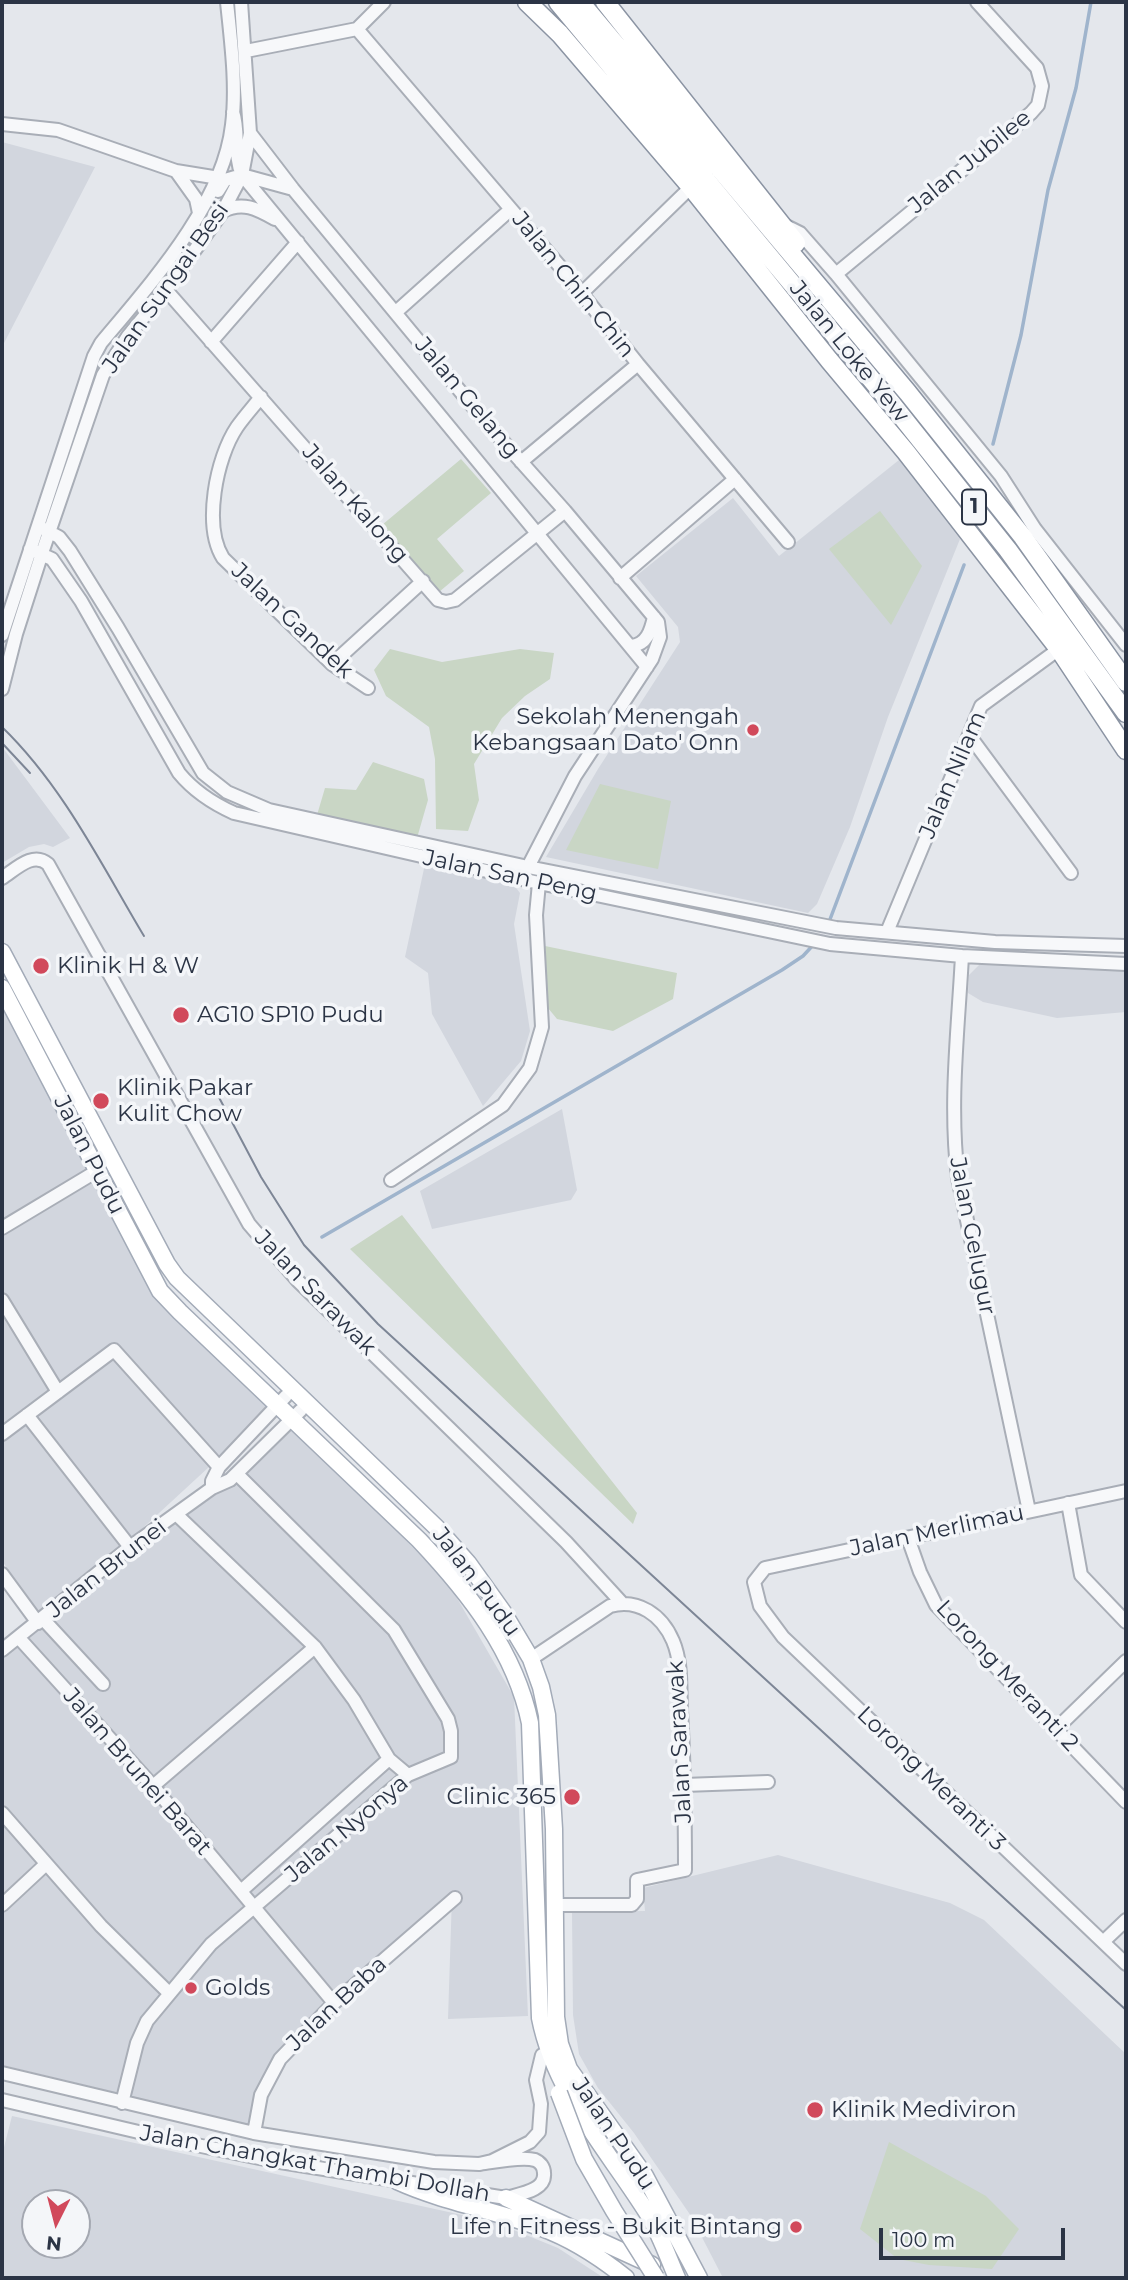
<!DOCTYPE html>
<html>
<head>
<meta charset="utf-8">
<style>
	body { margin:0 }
	#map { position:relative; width:1128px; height:2280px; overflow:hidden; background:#e4e7ec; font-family:Montserrat,sans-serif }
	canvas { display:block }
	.frame { position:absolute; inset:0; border:4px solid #2b3445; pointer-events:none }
	.north { position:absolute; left:21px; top:2189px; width:70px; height:70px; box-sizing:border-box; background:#f4f6f9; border:2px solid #a4a8b1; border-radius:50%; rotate:186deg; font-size:19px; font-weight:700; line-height:28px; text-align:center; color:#2b3445 }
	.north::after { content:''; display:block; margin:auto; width:24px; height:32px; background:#d1495b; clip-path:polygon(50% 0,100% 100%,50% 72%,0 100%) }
	.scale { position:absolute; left:879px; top:2228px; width:186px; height:32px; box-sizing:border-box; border:4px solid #2b3445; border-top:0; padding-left:9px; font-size:21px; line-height:24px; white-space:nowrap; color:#2b3445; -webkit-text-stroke:5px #f4f6f9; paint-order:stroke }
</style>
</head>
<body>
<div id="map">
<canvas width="1128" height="2280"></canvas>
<div class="frame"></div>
<div class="north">N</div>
<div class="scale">100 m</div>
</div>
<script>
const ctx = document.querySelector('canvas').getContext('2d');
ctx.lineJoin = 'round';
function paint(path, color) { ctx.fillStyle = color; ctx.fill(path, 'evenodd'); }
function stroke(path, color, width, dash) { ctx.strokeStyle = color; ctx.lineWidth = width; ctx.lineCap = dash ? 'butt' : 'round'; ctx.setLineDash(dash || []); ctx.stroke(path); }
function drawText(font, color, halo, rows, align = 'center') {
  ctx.font = font + ' Montserrat,sans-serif'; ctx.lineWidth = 7; ctx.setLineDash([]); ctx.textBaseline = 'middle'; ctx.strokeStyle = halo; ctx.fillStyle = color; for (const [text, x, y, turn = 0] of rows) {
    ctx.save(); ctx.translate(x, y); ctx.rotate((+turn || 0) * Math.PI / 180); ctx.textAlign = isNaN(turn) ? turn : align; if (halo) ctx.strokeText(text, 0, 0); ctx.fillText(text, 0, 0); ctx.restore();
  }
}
const built = new Path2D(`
	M2,142L95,167L2,347Z
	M899,460L960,539L888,717L850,827L817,904L808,913L546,857L598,769L680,642L678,627L636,576L733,498L779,556Z
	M3,748L70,838L53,847L44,844L29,847L2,863Z
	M425,864L513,884L520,893L514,924L530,1031L521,1061L483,1106L432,1014L428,973L405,957Z
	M982,962L1126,971V1012L1057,1018L983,1002L968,993L969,975Z
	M2,1004L152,1292L266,1406L222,1455L133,1537L39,1612L2,1561Z
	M562,1109L577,1190L571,1200L432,1229L420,1191Z
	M292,1428L398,1532L450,1586L514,1697L528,2016L448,2019L452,1896L276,2056L250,2125L2,2065V1658L134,1552L218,1493L239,1482Z
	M778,1855L950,1903L984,1920L1126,2054V2278H723L691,2216L634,2133L598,2088L579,2054L573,2015L572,1912L645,1911L643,1888Z
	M12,2116L494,2222L558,2248L604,2278H2V2155ZM35,2203H77V2245H35Z`);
const green = new Path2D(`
	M461,459L491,493L437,539L464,571L439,592L382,525Z
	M880,511L922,566L891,625L829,549Z
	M390,649L442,662L520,649L554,653L550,679L525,696L502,718L474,764L479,800L468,831L436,829L435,759L429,727L386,696L374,670Z
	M373,762L424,779L428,800L417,838L317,815L325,788L356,790Z
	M600,784L671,801L658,869L566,850Z
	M545,946L677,973L673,999L613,1031L557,1019L548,1008Z
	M402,1215L637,1513L633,1524L350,1249Z
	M889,2142L986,2196L1019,2229L992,2269L929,2265L898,2259L860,2229Z`);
const stream = new Path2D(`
	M993,444L1021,335L1048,190L1076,88L1091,2
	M829,922L964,565
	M322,1237L782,970L803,956L815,943`);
const minor = new Path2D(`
	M357,29L563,270L638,364L788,542
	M246,51L357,29L384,2
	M233,112C240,133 233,154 242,175L647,667
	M2,124L58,130L176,171L219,178
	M250,133L293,189L484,420L565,511L658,622L660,637L652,659L575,776L528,867
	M176,171L196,199L199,213
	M218,191L225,180L242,175L293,189
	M223,211C243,201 257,209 275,219
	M786,226L800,233L836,274L1001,476L1035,529L1126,645
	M836,274L1031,113L1038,105L1042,86L1037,68L977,2
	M166,290L438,600L446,602L455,600L565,511
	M582,293L691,187
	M396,312L511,209
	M211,342L298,242
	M261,397C253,407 244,417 237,427C216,458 203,526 223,558L332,664L368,688
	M521,462L638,364
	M38,526L59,537L70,551L118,628L203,773L227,792L269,810L528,867L836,928L995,942L1126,946
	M30,549L52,559L81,601L179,773C193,790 214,804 234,813L539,883L830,944L962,956L1126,964
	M620,578L735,479
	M2,635L94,356L101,343C151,283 223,204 232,125C237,85 231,42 227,2
	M631,646C647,645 651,630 654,617
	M332,664L423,581
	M2,689L16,634L42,553L103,375L128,336L166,290L223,211L242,175L250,133L241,2
	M969,735L1071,873
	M2,878C16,869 33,851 48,864L249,1224L298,1281L566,1542L621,1602
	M887,932L981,706L1059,649
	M962,956C958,1031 949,1104 958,1178L1029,1511
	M391,1180L503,1105L530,1068L542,1027L536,915L539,883
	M2,1228L97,1171
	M2,1300L58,1392
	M27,1415L130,1547
	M2,1434L114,1350L219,1467
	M212,1488V1481L219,1467L286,1396
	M1126,1491L765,1568L754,1582L760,1606L783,1637L1126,1964
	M1068,1503L1081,1575L1126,1622
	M177,1515L315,1647L354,1700L389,1759L408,1775
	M908,1538L920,1572L936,1605L1126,1802
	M2,1574L38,1623
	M43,1619L103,1684
	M19,1638L153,1786L334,2003
	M2,1650L130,1547L212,1488L230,1480L301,1410
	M531,1659L610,1606C638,1598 662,1615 673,1641C682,1662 680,1688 681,1710C684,1763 685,1817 685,1870L637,1880V1899L632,1905H556
	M1056,1729L1126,1661
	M684,1785L768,1782
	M153,1786L315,1647
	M2,1813L101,1926L169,1993
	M241,1891L389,1759
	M2,1905L45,1865
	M1104,1941L1126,1920
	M2,2073L254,2133L434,2162L479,2164L492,2161L530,2142L539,2132L541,2104L536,2080L542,2055
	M2,2100L177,2141L274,2161L506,2198C519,2194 546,2191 544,2173C544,2167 540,2162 535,2160C522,2156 493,2162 479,2164
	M122,2103L137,2043L147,2021L211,1944L408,1775L451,1757V1731L448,1719L394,1630L237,1474
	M254,2133L261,2095L280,2059L334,2003L455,1898`);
const major = new Path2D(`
	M2,952L167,1264L177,1278L437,1528L468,1563L503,1612L531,1659L541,1687L547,1715L554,1829L556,2017L560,2044L569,2069L645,2176L699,2278
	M2,988L160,1291L180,1312L419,1540C469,1593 515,1651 530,1723L540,2018C555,2094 608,2150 648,2214C660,2234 668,2257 677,2278
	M397,2181C443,2202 494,2210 542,2228C572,2239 601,2258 626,2278
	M506,2198L652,2265`);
const highway = new Path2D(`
	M527,2L560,34L691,187L829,360L906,452L1059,649L1126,750
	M558,2L891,403L1008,550L1126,713
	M580,2L908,393L1023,537L1126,682
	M605,2L796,243`);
const tram = new Path2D(`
	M2,727C63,786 101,864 144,936
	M2,743L30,773
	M214,1088L261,1177L304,1245L378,1324L1126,2010`);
const majorBridge = new Path2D(`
	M559,2093L584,2159L614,2211L656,2278`);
const markers = [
	[753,730,7,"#d1495b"],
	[41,966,9,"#d1495b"],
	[181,1015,9,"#d1495b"],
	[101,1101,9,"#d1495b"],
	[572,1797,9,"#d1495b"],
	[191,1988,7,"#d1495b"],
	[815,2110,9,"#d1495b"],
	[796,2227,7,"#d1495b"]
];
const shields = [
	[974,507,24]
];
const shieldNames = [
	["1",974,507]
];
const streetNames = [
	["Jalan Jubilee",970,162,-39],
	["Jalan Chin Chin",573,285,51],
	["Jalan Sungai Besi",166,288,-55],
	["Jalan Loke Yew",849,352,51],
	["Jalan Gelang",467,398,50],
	["Jalan Kalong",355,504,49],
	["Jalan Gandek",292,621,43],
	["Jalan Nilam",953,775,-67],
	["Jalan San Peng",510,876,12],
	["Jalan Pudu",89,1155,63],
	["Jalan Gelugur",972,1236,79],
	["Jalan Sarawak",315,1293,46],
	["Jalan Merlimau",937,1531,-12],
	["Jalan Brunei",107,1569,-38],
	["Jalan Pudu",476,1582,53],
	["Lorong Meranti 2",1007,1676,47],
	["Jalan Sarawak",680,1742,-93],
	["Jalan Brunei Barat",137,1772,49],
	["Lorong Meranti 3",931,1779,44],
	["Jalan Nyonya",347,1829,-40],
	["Jalan Baba",337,2004,-43],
	["Jalan Pudu",613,2134,56],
	["Jalan Changkat Thambi Dollah",315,2164,10]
];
const poiNames = [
	["Sekolah Menengah",739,717,"right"],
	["Kebangsaan Dato' Onn",739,743,"right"],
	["Klinik H & W",57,966],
	["AG10 SP10 Pudu",197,1015],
	["Klinik Pakar",117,1088],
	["Kulit Chow",117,1114],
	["Clinic 365",556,1797,"right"],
	["Golds",205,1988],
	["Klinik Mediviron",831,2110],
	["Life n Fitness - Bukit Bintang",782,2227,"right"]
];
paint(built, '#d2d6de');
paint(green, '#c9d6c5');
stroke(stream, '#9fb4cc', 3.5);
stroke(minor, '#a9aeb7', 16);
stroke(major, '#a3abb8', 19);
stroke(highway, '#8b94a3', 21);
stroke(minor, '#f7f8fa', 12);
stroke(major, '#fff', 16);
stroke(highway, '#fff', 18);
stroke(tram, '#7d8696', 2);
stroke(majorBridge, '#a3abb8', 19, []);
stroke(majorBridge, '#fff', 16);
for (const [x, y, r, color] of markers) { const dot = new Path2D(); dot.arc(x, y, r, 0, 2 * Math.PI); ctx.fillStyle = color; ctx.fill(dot); stroke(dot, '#f4f6f9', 2.5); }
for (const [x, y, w] of shields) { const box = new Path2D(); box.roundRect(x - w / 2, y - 17.5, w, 35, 5); ctx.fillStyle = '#f4f6f9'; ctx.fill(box); stroke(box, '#2b3445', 2); }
drawText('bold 21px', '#2b3445', null, shieldNames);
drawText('23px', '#2b3445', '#f4f6f9', streetNames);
drawText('23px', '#2b3445', '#f4f6f9', poiNames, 'left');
</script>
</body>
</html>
